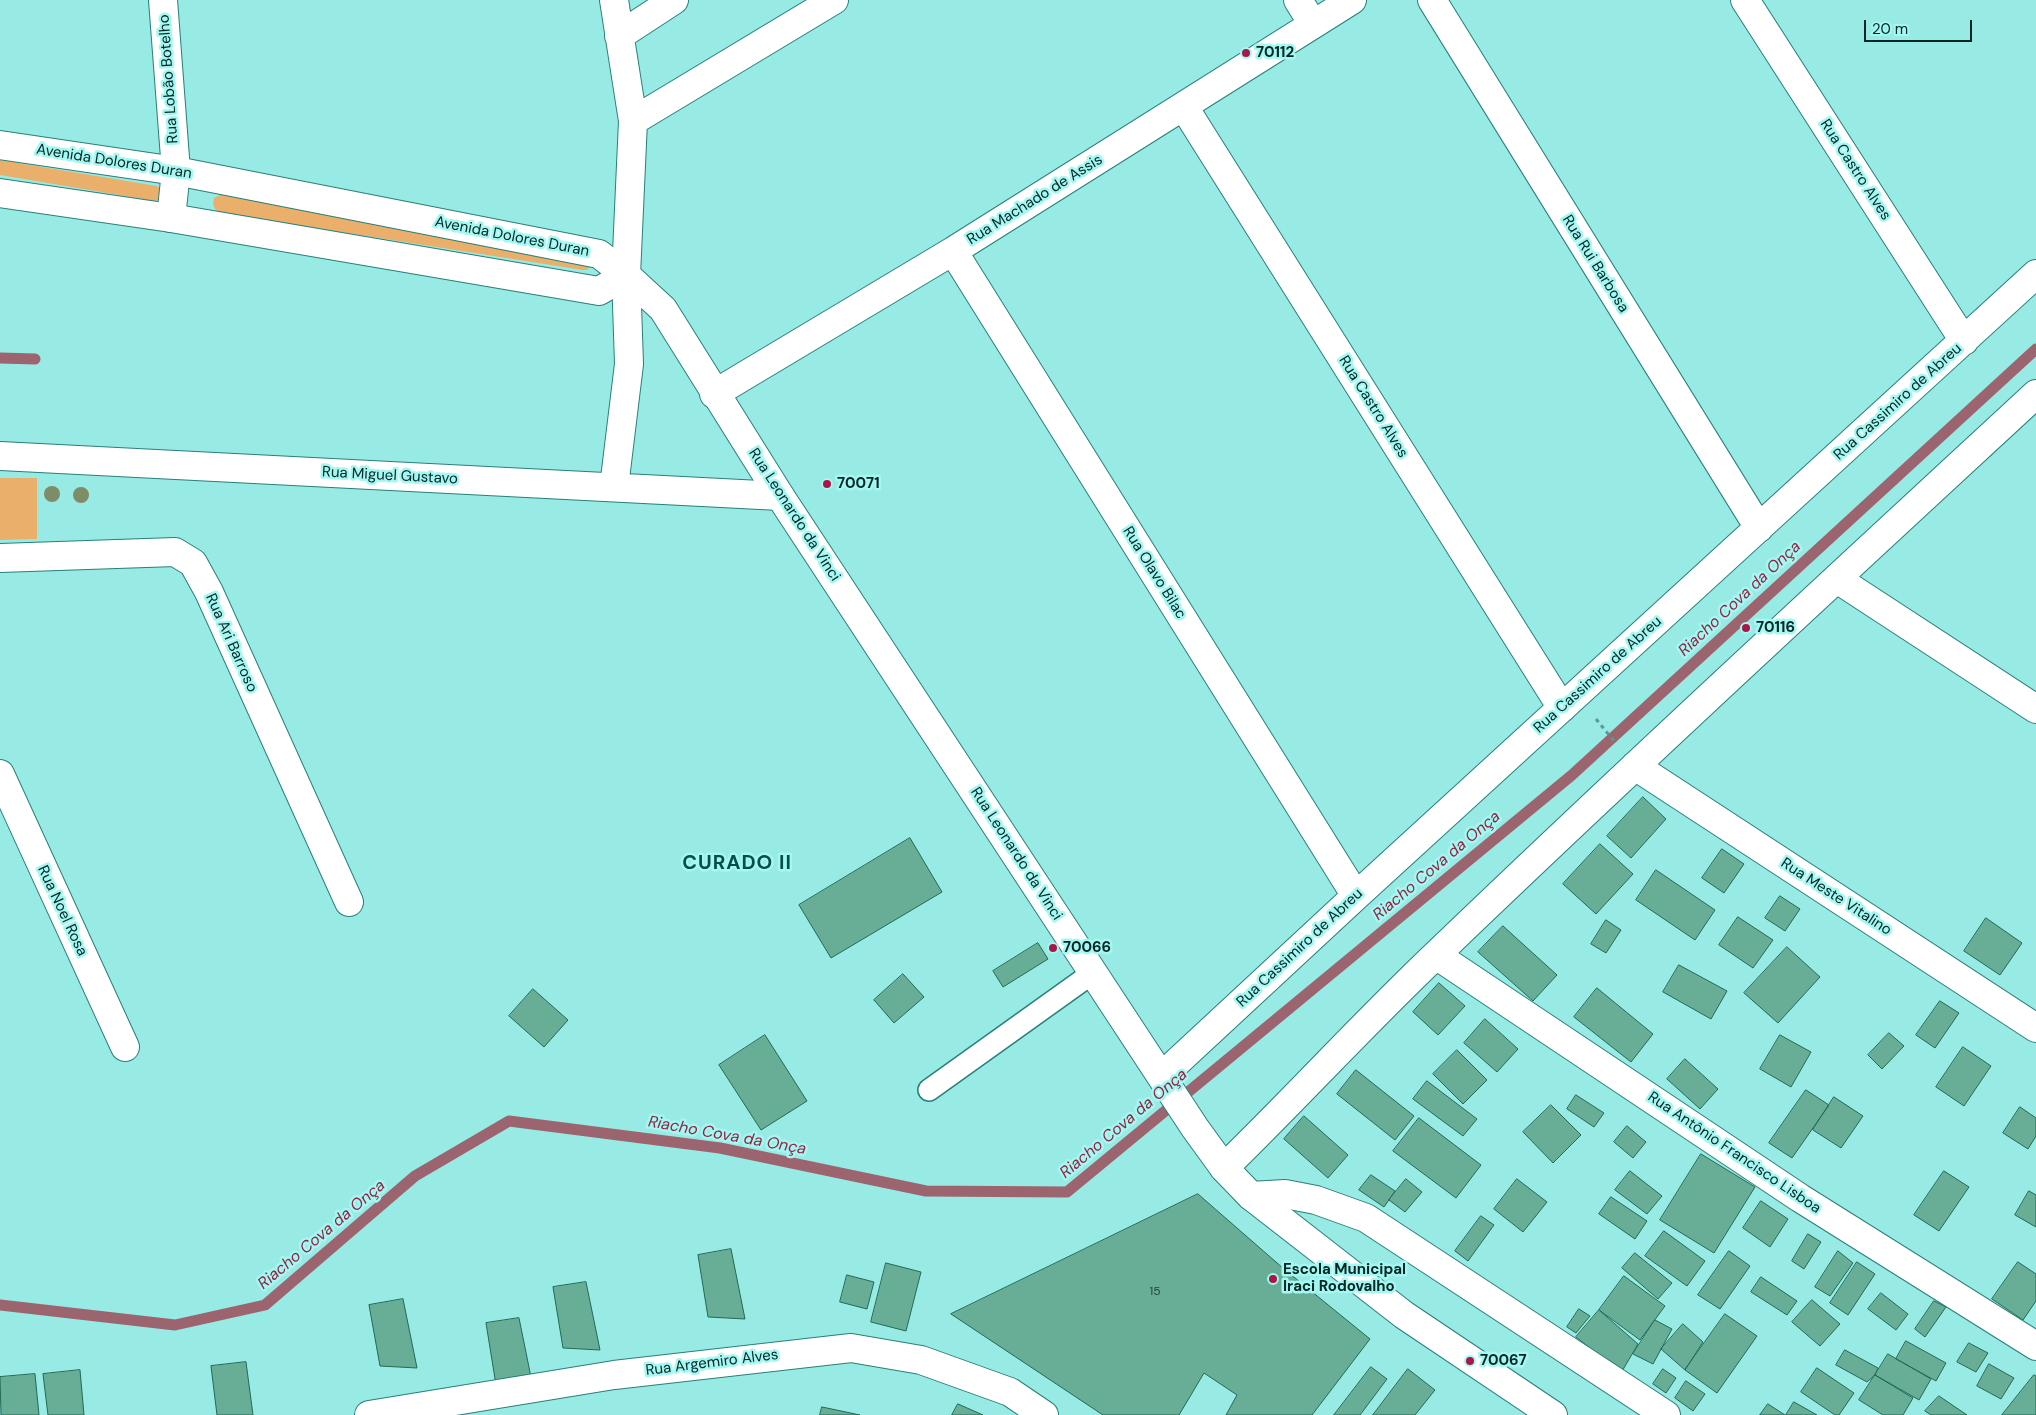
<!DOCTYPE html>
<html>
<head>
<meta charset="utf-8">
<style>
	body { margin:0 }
	#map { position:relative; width:2036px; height:1415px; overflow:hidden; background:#98eae4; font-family:"DM Sans",sans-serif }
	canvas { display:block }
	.scale { position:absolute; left:1864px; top:20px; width:108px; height:22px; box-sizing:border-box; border:2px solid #022624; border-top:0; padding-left:6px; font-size:15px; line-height:18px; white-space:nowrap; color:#022624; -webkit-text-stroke:4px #a5f7f1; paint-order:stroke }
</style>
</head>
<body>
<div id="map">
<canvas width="2036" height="1415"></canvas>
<div class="scale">20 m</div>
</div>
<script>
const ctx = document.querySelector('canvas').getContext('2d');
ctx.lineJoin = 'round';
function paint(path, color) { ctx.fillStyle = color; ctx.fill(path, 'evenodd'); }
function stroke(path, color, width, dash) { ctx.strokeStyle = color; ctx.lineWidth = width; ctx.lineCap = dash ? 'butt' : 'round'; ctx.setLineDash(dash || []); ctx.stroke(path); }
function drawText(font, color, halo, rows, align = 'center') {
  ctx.font = font + ' "DM Sans",sans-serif'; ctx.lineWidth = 5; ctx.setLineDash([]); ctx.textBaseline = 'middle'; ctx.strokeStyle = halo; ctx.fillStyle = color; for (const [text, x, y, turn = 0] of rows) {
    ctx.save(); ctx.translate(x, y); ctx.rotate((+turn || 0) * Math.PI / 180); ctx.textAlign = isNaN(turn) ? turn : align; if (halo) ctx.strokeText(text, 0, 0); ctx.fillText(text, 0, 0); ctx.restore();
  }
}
const green = new Path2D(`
	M0,160L157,186L163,190L160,199L155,201L0,175Z
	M222,194L592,265L587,270H583L220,213L215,209L213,204L214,198Z
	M0,478H37V539L0,540Z`);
const stream = new Path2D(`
	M0,358L35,359
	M0,1305L175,1325L265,1305L415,1176L509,1121L720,1148L926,1191L1067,1192L1572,775L2036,349`);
const building = new Path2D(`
	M1643,797L1666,819L1631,858L1607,836Z
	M910,838L942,892L831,958L799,905Z
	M1600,844L1633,874L1596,914L1563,884Z
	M1722,849L1744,864L1724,893L1702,878Z
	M1656,870L1715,910L1695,940L1636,900Z
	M1780,896L1800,909L1785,931L1765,918Z
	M1738,917L1773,940L1753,968L1719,945Z
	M1986,918L2022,943L2000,975L1964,951Z
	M1606,920L1621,930L1606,953L1591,944Z
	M1503,926L1557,975L1533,1001L1478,952Z
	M1038,943L1048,959L1003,987L993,971Z
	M1787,947L1820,977L1778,1023L1744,993Z
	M1679,965L1727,991L1711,1019L1663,992Z
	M903,974L924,997L894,1023L874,1000Z
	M1439,983L1465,1006L1438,1035L1413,1012Z
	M1597,988L1653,1034L1631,1062L1574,1017Z
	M533,989L568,1020L544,1047L509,1016Z
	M1940,1001L1959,1013L1935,1048L1916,1035Z
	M1485,1019L1518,1049L1497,1072L1464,1043Z
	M1889,1033L1904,1046L1882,1069L1868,1055Z
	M765,1035L807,1101L761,1130L719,1065Z
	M1780,1035L1811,1052L1791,1087L1760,1069Z
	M1963,1047L1991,1066L1964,1106L1936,1087Z
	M1457,1050L1487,1080L1463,1104L1433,1074Z
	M1685,1059L1718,1089L1700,1109L1667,1079Z
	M1356,1070L1414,1116L1395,1140L1337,1094Z
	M1427,1081L1477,1119L1463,1136L1413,1099Z
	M1806,1090L1829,1105L1792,1158L1769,1143Z
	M1576,1095L1604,1113L1594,1127L1567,1109Z
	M1834,1097L1863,1116L1841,1148L1813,1130Z
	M1551,1105L1581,1135L1553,1163L1523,1132Z
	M2020,1107L2036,1118V1136L2028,1149L2003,1133Z
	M1304,1116L1348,1155L1328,1178L1284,1139Z
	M1419,1118L1481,1165L1456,1198L1393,1151Z
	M1627,1126L1646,1142L1633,1158L1614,1142Z
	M1701,1154L1755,1187L1714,1253L1660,1220Z
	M1630,1171L1662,1196L1647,1214L1615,1190Z
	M1944,1171L1969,1187L1939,1231L1914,1215Z
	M1371,1175L1395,1191L1384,1207L1359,1190Z
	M1406,1179L1422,1192L1405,1212L1389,1200Z
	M1517,1179L1547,1202L1523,1232L1494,1209Z
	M2029,1191L2036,1195V1227L2015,1215Z
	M1198,1194L1284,1269L1370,1339L1312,1415H1226L1237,1395L1204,1373L1179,1415H1103L951,1314Z
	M1611,1197L1647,1221L1635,1239L1599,1214Z
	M1761,1201L1788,1219L1770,1247L1743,1228Z
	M1481,1216L1494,1225L1468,1261L1455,1251Z
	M1664,1231L1705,1261L1687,1286L1645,1256Z
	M1808,1234L1821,1242L1804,1269L1792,1261Z
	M731,1249L745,1319L708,1317L698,1255Z
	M1729,1251L1750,1266L1720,1309L1698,1295Z
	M1838,1251L1853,1263L1830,1296L1815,1287Z
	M1635,1253L1672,1283L1658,1299L1622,1268Z
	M1857,1262L1875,1274L1848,1315L1830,1303Z
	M2018,1262L2036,1274V1301L2023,1320L1992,1299Z
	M886,1263L921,1272L906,1331L871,1322Z
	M847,1275L874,1282L867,1309L840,1302Z
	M1624,1276L1665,1306L1640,1340L1599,1310Z
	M1761,1277L1797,1301L1787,1315L1751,1292Z
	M586,1282L600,1350L563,1348L553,1287Z
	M1881,1293L1908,1314L1896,1330L1868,1309Z
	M403,1299L417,1368L380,1366L369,1305Z
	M1812,1300L1840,1324L1820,1346L1792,1322Z
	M1934,1301L1946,1307L1925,1337L1915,1329Z
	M1579,1309L1590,1316L1576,1333L1567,1327Z
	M1599,1310L1638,1344L1621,1373L1576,1337Z
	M1725,1314L1757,1336L1717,1393L1685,1370Z
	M519,1318L533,1387L496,1385L486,1323Z
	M1655,1320L1672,1329L1653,1364L1633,1354Z
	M1683,1324L1703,1342L1685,1370L1661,1349Z
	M1906,1341L1946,1363L1936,1381L1896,1359Z
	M1969,1343L1988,1353L1976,1372L1957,1362Z
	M1845,1350L1878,1368L1875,1375L1867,1382L1836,1365Z
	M1888,1354L1931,1379L1919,1400L1875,1375Z
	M246,1362L253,1415H217L211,1366Z
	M1989,1364L2014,1378L2001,1399L1977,1386Z
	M1371,1367L1387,1379L1360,1415H1334Z
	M1817,1368L1854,1393L1839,1415H1835L1801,1392Z
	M1408,1369L1435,1390L1415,1415H1373Z
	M1663,1369L1676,1378L1666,1393L1653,1384Z
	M80,1370L84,1415H48L43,1374Z
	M35,1374L39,1415H1L0,1377Z
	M1875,1375L1913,1398L1903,1415H1883L1859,1400Z
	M2034,1375L2036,1376V1415H2002Z
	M1686,1381L1705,1394L1693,1411L1675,1398Z
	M1939,1396L1967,1415H1931L1925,1411Z
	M1794,1402L1817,1415H1786Z
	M958,1404L983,1415H952Z
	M1768,1404L1785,1415H1760Z
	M822,1407L860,1415H820Z`);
const path = new Path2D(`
	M1596,719L1614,741`);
const service = new Path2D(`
	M929,1090L1094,972`);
const minor = new Path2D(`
	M163,0L176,171L171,218
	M1298,0L1313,24
	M1432,0L1759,528
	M1745,0L1964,341
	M619,36L674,0
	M1184,107L1562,708
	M633,121L834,0
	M953,251L1356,896
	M714,394L953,251L1352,0
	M0,456L780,496
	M614,487L629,364L626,275L633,121L614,0
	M0,558L175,552L193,563L209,592L349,902
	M1837,579L2036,709
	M1635,766L2036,1028
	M0,774L125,1047
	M1436,955L1800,1198L2036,1346
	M1162,1076L1356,896L2036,274
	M1224,1168C1297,1097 1365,1022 1439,952C1635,764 1836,579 2036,394
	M1251,1196L1285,1194L1316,1200L1366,1218L1666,1415
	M369,1415L614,1375L851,1348L921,1360L1010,1392L1044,1415`);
const tertiary = new Path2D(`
	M0,145L176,171L599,254L626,275L663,309L780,496L1195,1128L1224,1168L1251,1196L1404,1315L1553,1415
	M0,193L171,218L599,291L626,275`);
const trees = [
	[52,494],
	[81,495]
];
const markers = [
	[1246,53,5,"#aa1647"],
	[827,484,5,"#aa1647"],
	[1746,628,5,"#aa1647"],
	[1053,948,5,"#aa1647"],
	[1273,1279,5,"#aa1647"],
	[1470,1361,5,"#aa1647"]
];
const numberNames = [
	["15",1155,1292]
];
const poiNames = [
	["70112",1256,53],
	["70071",837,484],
	["70116",1756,628],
	["70066",1063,948],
	["Escola Municipal",1283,1270],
	["Iraci Rodovalho",1283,1287],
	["70067",1480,1361]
];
const streetNames = [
	["Rua Lobão Botelho",169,79,-94],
	["Avenida Dolores Duran",114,162,9],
	["Rua Castro Alves",1855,170,57],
	["Rua Machado de Assis",1035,200,-32],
	["Avenida Dolores Duran",512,237,11],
	["Rua Rui Barbosa",1595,264,58],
	["Rua Cassimiro de Abreu",1898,402,-42],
	["Rua Castro Alves",1373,407,58],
	["Rua Miguel Gustavo",390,476,3],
	["Rua Leonardo da Vinci",794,515,57],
	["Rua Olavo Bilac",1154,573,58],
	["Rua Ari Barroso",231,643,66],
	["Rua Cassimiro de Abreu",1598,675,-42],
	["Rua Leonardo da Vinci",1016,854,57],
	["Rua Meste Vitalino",1836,897,33],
	["Rua Noel Rosa",62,911,65],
	["Rua Cassimiro de Abreu",1300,948,-43],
	["Rua Antônio Francisco Lisboa",1734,1153,34],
	["Rua Argemiro Alves",712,1363,-7]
];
const waterNames = [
	["Riacho Cova da Onça",1740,599,-43],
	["Riacho Cova da Onça",1437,866,-40],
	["Riacho Cova da Onça",1124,1124,-40],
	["Riacho Cova da Onça",727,1136,10],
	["Riacho Cova da Onça",322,1235,-40]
];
const districtNames = [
	["CURADO II",737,864]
];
paint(green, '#eaaf6a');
stroke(stream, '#9b646e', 11);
paint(building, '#68ae96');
stroke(building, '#216a54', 1);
stroke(service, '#297f7a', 24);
stroke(minor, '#297f7a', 30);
stroke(tertiary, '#297f7a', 30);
stroke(path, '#5a9995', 3, [4, 4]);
stroke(service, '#fff', 21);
stroke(minor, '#fff', 28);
stroke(tertiary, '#fff', 28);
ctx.fillStyle = '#7e8c67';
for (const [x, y] of trees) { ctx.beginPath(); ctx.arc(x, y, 8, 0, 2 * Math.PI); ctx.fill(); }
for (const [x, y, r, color] of markers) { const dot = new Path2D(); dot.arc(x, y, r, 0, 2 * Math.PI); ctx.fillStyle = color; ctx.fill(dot); stroke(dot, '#a5f7f1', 2); }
drawText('12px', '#1c4840', null, numberNames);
drawText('bold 15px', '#022624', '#a5f7f1', poiNames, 'left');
drawText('15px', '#022624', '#a5f7f1', streetNames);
drawText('italic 16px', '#932342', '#a5f7f1', waterNames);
ctx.letterSpacing = '1px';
drawText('bold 20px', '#064e4b', '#a5f7f1', districtNames);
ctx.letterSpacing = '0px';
</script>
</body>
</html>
